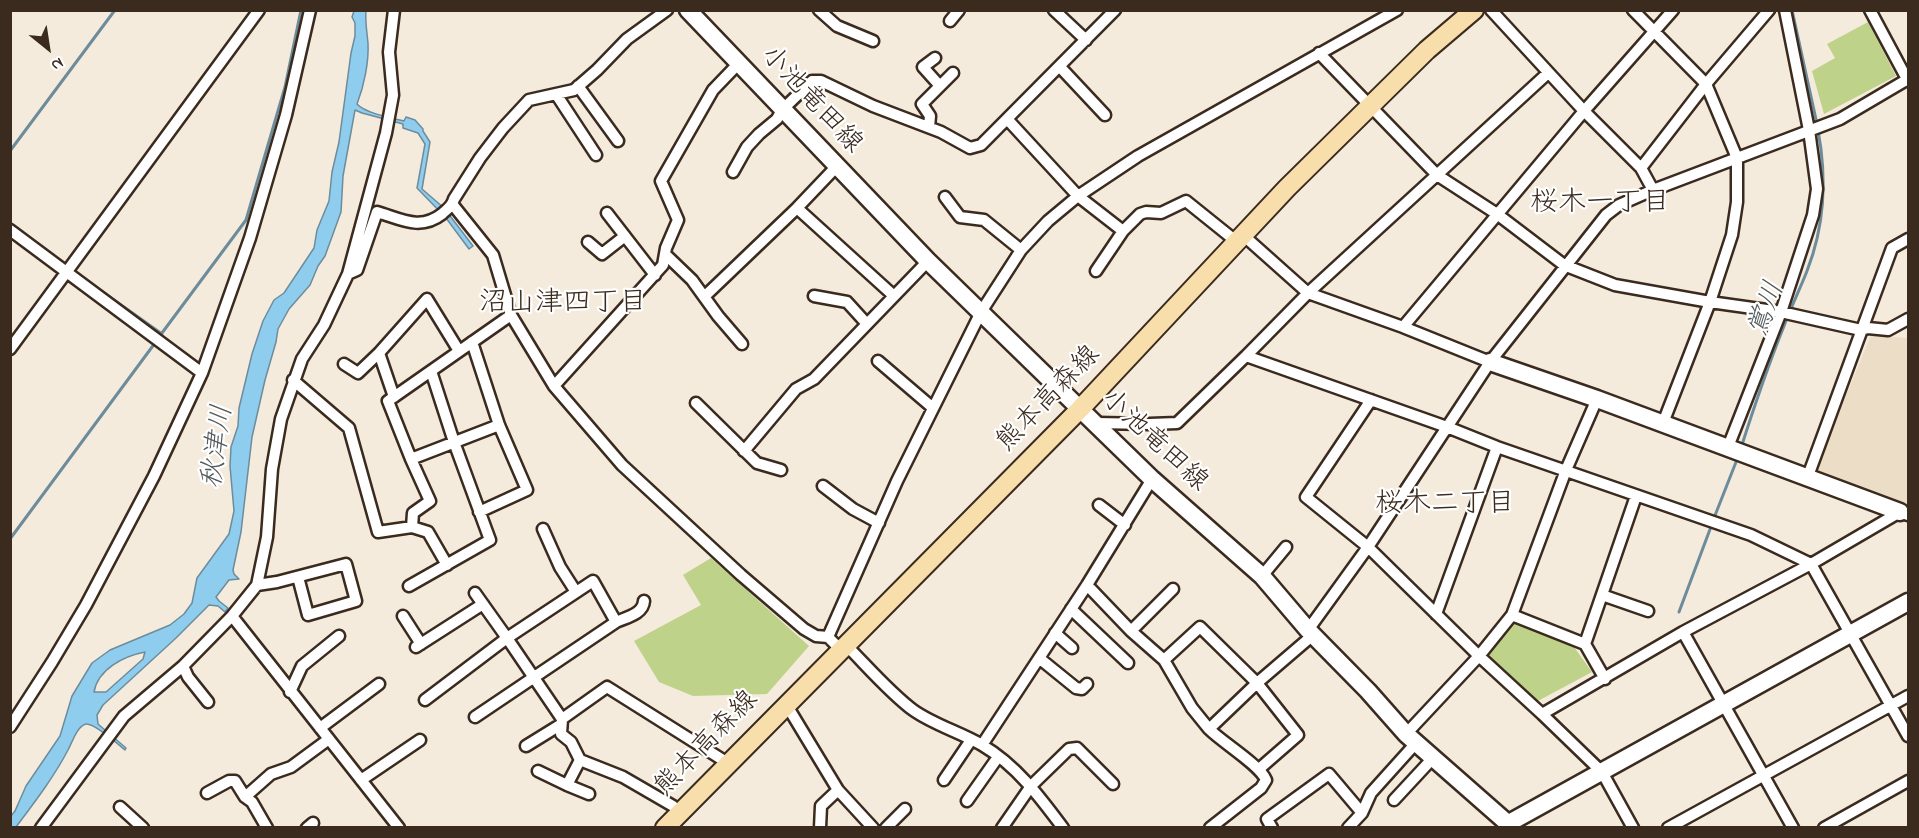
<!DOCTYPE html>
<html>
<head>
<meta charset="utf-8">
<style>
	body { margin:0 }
	#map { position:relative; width:1919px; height:838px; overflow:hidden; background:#f4ebdd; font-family:"Indie Flower",sans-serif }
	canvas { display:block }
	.frame { position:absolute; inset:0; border:12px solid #3b2a1e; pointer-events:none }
	.north { position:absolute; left:18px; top:18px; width:60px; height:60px; -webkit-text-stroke:4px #fff; paint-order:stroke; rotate:150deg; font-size:16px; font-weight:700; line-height:24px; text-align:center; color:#3b2a1e }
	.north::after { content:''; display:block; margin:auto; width:21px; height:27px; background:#3b2a1e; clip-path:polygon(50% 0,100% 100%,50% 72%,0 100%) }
</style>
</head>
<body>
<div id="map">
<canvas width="1919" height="838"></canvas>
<div class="frame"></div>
<div class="north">N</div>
</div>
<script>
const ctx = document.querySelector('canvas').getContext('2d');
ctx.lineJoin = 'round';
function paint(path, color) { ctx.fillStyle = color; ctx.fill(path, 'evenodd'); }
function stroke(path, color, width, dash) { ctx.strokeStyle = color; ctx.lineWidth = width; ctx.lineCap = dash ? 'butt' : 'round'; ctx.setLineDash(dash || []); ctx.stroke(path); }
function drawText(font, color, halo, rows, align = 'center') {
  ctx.font = font + ' "Indie Flower","Klee One",sans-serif'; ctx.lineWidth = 4.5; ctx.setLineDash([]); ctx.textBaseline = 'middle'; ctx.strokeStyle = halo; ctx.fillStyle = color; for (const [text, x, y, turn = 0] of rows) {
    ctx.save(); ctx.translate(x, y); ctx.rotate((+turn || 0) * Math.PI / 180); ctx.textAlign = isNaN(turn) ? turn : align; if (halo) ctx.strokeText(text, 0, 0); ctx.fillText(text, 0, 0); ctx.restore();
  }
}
const built = new Path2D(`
	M1871,335L1908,338V506L1815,471Z`);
const green = new Path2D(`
	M1868,22L1896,76L1824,114L1812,71L1835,58L1827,44Z
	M711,558L809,646L767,694L693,696L659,682L634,641L701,605L683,575Z
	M1516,619L1574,647L1592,672L1536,702L1485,655Z`);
const water = new Path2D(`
	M354,11H366C365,22 367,32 368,43C369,62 364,86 357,104C365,113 391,118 404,121L406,117L415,120L423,129V131L430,142L422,189L444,208L473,246L469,249L446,218L417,188L425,144L418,133L403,128V124L362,113L355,110L343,176L341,212L325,256L318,266L310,285L289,309L278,329L276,342L265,380L252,437L241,532L233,570L234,574L239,579L229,580L216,597L219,601L228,608L225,612L218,606L209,605L176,638L103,705L97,715L98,724L126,748L125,750C118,744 94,723 86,724C77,726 72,743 68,750C54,777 34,803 16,827L11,828V816L15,811L26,786L60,736L72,696L92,663L110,650L170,625L184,614L192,603L197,578L229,534L234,511L230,466L231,447L238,426L239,408L252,354L263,321L274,300L284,293L314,248L317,230L329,201L332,172L339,142L351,53L355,36V23L352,17ZM145,652L143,659L106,692H94C98,669 124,656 145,652Z`);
const stream = new Path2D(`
	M1792,10L1817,124
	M10,151L115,10
	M10,224L24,234
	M76,273L162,334
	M159,337L246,220L285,87L301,10
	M1741,448C1754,407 1768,366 1784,326C1791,307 1800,289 1807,271C1825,225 1827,178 1818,130
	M1714,518L1738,457
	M10,539L155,343
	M1679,612L1712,524
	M1750,739L1761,760`);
const street = new Path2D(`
	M819,10L837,26L873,41
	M1054,10L1086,40
	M1491,10L1584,111L1641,168L1653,190
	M1633,10L1706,84L1737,158V202L1732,235L1710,302L1663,423
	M1870,10L1908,81
	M950,21L959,10
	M1319,53L1437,175L1497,214L1564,265L1615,285L1710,302L1781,312L1861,330L1868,328L1888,330L1908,319
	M935,58L923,67L940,86
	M1060,67L1105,115
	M578,86L618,141
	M556,94L596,155
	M1008,120L1078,196L1123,231
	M929,127L930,116L922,104L953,73
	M1641,168L1706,84L1769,10
	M733,172L747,147L759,134L777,119L782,110L812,81H821L873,106L941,132L970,148L981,145L1115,10
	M945,197L960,217L984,220L1021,250
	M453,205L493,255L511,315L554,386L622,465L741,575L804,629L816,636L828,637L841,650
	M797,208L894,296
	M607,213L655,275
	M10,230L202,373
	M1243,235L1308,293L1403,327L1490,362
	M588,242L602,254L625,236
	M665,254L692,280L718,316L742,344
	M1096,271L1123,231L1140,214L1146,212L1161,213L1186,201L1237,242
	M348,274L357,270L377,212C401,219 420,231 442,214C447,209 452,207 454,199L480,158L503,128L529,100L574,90L597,70L627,39L667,10
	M705,296L797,208L837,166
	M814,296L847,302L867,324
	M1403,327L1584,111L1673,10
	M472,342L499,425L527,490L479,512
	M10,349L259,10
	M379,353L394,397
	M1246,356L1447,427L1497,447L1751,535L1811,564L1908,736
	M878,361L933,408
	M344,364L358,373L379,353L427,299L459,351
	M293,380L349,428L378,532L412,527L428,532L447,565
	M554,386L663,265L666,248L678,220L661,181L713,90L739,63
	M1371,400L1306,497L1368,547L1479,656L1542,714L1602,772L1633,828
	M696,403L757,463L781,470
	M1096,423L1150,424L1177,423L1246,356L1308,293L1548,73
	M1728,447L1781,312L1813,215L1817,189L1809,130L1785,10
	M744,451L796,389L814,379L928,261
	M411,459L499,425
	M1808,476L1892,248L1908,239
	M823,486L853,509L879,523
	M1099,505L1125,525
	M412,527L413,513L430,501L411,459L388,401L511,315
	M543,529L560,567L576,592
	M1262,576L1286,547
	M257,585L277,582L346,564L356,601L308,615L298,577
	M1087,585L1131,631L1164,660L1192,708L1209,729
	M409,586L490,540L454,442L431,371
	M475,593L507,638L593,581L616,622L475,717
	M1602,595L1648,611
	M1071,609L1128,663
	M1436,614L1497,447
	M1512,615L1585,644L1605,679
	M232,616L399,828
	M403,616L421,644
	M616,622C627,617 643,614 644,601
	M1308,630L1368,547L1490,362L1606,215L1619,205L1653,190L1840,119L1908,79
	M1131,631L1173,589
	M1683,632L1793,828
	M1055,633L1072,648
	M828,637L897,481L981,312L1021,250L1048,221L1078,196L1138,156L1397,10
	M1585,644L1636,496
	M846,645C866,665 890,693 913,710C934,725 960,732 982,745C1016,765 1040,797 1063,828
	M416,647L483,604
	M1039,658L1076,688L1082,689L1087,684
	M1164,660L1200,627L1257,683L1298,735L1259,769
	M183,666L188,677L208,702
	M290,692L302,666L339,636
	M425,700L507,638L562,719L607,687L723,760
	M786,704L838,790L873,828
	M1542,714L1683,632L1811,564L1900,512L1908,515
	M562,719L561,734L571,742L580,760L623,777L673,806
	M10,727L52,662L86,605L154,476L202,373L250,238L286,115L310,10
	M320,728L379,684
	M1406,734L1479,656L1512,615L1566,470L1597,399
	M982,745L1087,585L1152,479
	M526,746L560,725
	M580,760L567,785L589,794
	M538,771L567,785
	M361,780L420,740
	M944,780L971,740
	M207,793L229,781H235L245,797L252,802L267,828
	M245,797L271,774L291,767L329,739
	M1394,800L1433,758
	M967,801L998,757
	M120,807L143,828
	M41,828L124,716L183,666L232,616L257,585L267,537L272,469L281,419L302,359L324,325L348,274L386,133L393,95L389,52L394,10
	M307,828L313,823
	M820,828L821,806L838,790
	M886,828L905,809
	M1002,828L1031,786L1069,749L1077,748L1113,784
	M1210,828L1261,788L1266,780C1260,765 1223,743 1209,729L1257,683L1313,635
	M1272,828L1267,819L1329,774L1362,813
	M1348,828L1362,813L1371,793L1416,743
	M1668,828L1908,696
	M1824,828L1908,781`);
const secondary = new Path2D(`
	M688,10L928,261L1152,479L1262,576L1308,630L1368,691L1406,734L1513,828
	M1490,362L1597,399L1900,512
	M1509,823L1908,602`);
const primary = new Path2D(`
	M665,828L1080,409L1287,188L1427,50L1474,10`);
const streetNames = [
	["小池竜田線",810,101,47],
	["熊本高森線",1050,400,-46],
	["小池竜田線",1153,442,43],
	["熊本高森線",708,745,-46]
];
const neighbourhoodNames = [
	["桜木一丁目",1600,205],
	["沼山津四丁目",563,305],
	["桜木二丁目",1445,506]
];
const waterNames = [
	["鴬川",1769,310,-70],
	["秋津川",220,447,-82]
];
paint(built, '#ecddc6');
paint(green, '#bed389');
paint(water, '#8fcdef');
stroke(water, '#6d8c9b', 1.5);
stroke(stream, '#6d8c9b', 3);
stroke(street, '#3b2a1e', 15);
stroke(secondary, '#3b2a1e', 21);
stroke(primary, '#3b2a1e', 22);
stroke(street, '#fff', 10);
stroke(secondary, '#fff', 16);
stroke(primary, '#f8deab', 18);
drawText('27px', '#3b2a1e', '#fff', streetNames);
drawText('28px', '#3b2a1e', '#fff', neighbourhoodNames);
drawText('italic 28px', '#545b5d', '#fff', waterNames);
</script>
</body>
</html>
